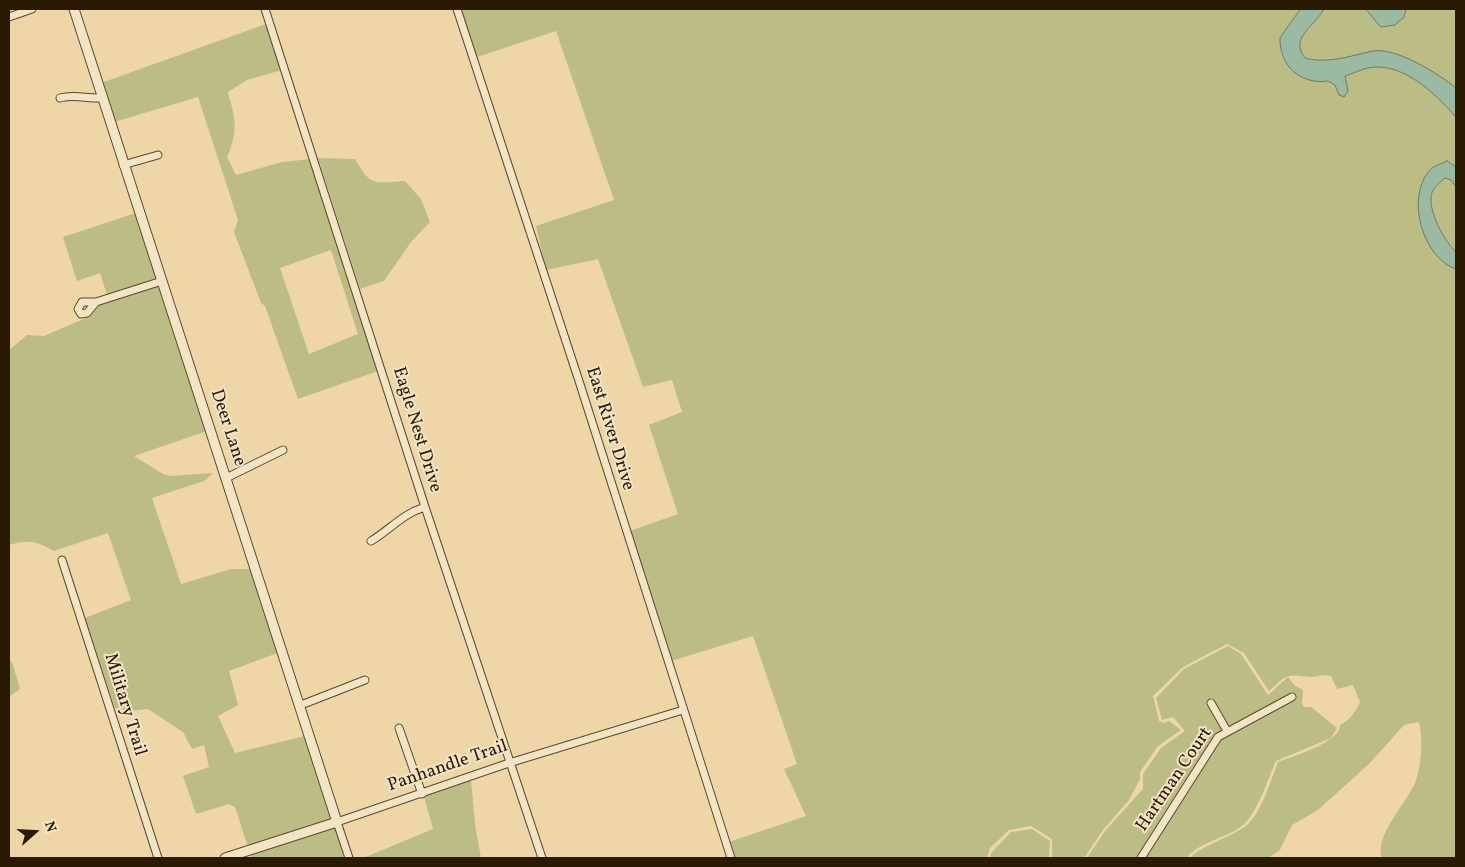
<!DOCTYPE html>
<html>
<head>
<meta charset="utf-8">
<style>
	body { margin:0 }
	#map { position:relative; width:1465px; height:867px; overflow:hidden; background:#eed6a7; font-family:Vollkorn,serif }
	canvas { display:block }
	.frame { position:absolute; inset:0; border:10px solid #2a1903; pointer-events:none }
	.north { position:absolute; left:10px; top:807px; width:50px; height:50px; -webkit-text-stroke:4px #f4e4c6; paint-order:stroke; rotate:71deg; font-size:14px; font-weight:700; line-height:20px; text-align:center; color:#2a1903 }
	.north::after { content:''; display:block; margin:auto; width:18px; height:22px; background:#2a1903; clip-path:polygon(50% 0,100% 100%,50% 72%,0 100%) }
</style>
</head>
<body>
<div id="map">
<canvas width="1465" height="867"></canvas>
<div class="frame"></div>
<div class="north">N</div>
</div>
<script>
const ctx = document.querySelector('canvas').getContext('2d');
ctx.lineJoin = 'round';
function paint(path, color) { ctx.fillStyle = color; ctx.fill(path, 'evenodd'); }
function stroke(path, color, width, dash) { ctx.strokeStyle = color; ctx.lineWidth = width; ctx.lineCap = dash ? 'butt' : 'round'; ctx.setLineDash(dash || []); ctx.stroke(path); }
function drawText(font, color, halo, rows, align = 'center') {
  ctx.font = font + ' Vollkorn,serif'; ctx.lineWidth = 4; ctx.setLineDash([]); ctx.textBaseline = 'middle'; ctx.strokeStyle = halo; ctx.fillStyle = color; for (const [text, x, y, turn = 0] of rows) {
    ctx.save(); ctx.translate(x, y); ctx.rotate((+turn || 0) * Math.PI / 180); ctx.textAlign = isNaN(turn) ? turn : align; if (halo) ctx.strokeText(text, 0, 0); ctx.fillText(text, 0, 0); ctx.restore();
  }
}
const green = new Path2D(`
	M466,9H1301L1280,38C1279,60 1287,68 1306,76C1314,80 1319,82 1328,81L1335,85L1339,95L1348,91L1345,76C1352,74 1359,70 1367,68C1403,61 1434,93 1456,117V167L1447,161L1422,184L1454,268L1456,269V858H1382C1374,836 1406,804 1415,783C1422,766 1423,740 1419,722L1404,725L1370,763L1318,810L1292,825L1280,850L1268,858H1190C1198,847 1232,837 1247,825C1261,813 1271,780 1278,762C1293,756 1340,743 1340,725C1350,720 1355,713 1360,702L1353,685L1337,689L1331,676C1324,674 1317,677 1311,677C1285,674 1288,674 1269,691L1244,653L1227,644L1183,667L1153,696L1159,721L1163,723L1169,721L1181,730L1158,746L1140,772V779L1129,800L1103,830L1084,858H1052V839L1031,826L1009,830L990,848L987,858H735L729,842L806,816L784,769L797,764L753,636L671,661L630,531L678,514L649,425L682,412L672,380L643,387L598,259L546,270L536,226L614,200L556,31L477,57L461,11Z
	M1324,9H1366L1368,13L1404,17L1406,9H1456V88L1414,62L1374,51L1360,56L1325,61L1305,58C1289,38 1314,27 1324,9Z
	M266,24L282,70L247,80L228,92C235,118 239,131 227,157L236,175L282,162L311,159L378,371L298,399L265,306L261,303L234,232L238,220L198,97L114,122L101,83ZM331,250L358,334L309,354L280,268Z
	M318,158L355,159C371,187 374,183 405,181L421,199L430,222L411,242L384,281L360,289Z
	M1445,178L1451,180L1456,187V252C1446,242 1430,216 1431,200C1431,190 1438,184 1445,178Z
	M136,213L157,279L107,295L100,273L77,281L63,237Z
	M159,285L207,431L134,456L163,474L170,476L213,473L204,481L152,498L181,584L231,569H252L280,652L229,671L238,705L218,716L235,753L305,736L333,820L248,847L235,807L229,804L196,814L183,776L209,767L204,745L192,749L183,732L148,709L129,711L115,708L85,618L131,600L108,533L54,551C37,541 27,539 9,545V350L27,335L44,336L86,318L101,304Z
	M1228,646L1241,654L1268,695L1288,677L1294,685L1303,690L1302,703L1304,707H1311L1337,728L1331,738L1276,761C1268,778 1259,809 1245,823C1229,839 1200,840 1187,858H1087L1105,831L1143,789V774L1161,748L1185,731L1173,717L1162,720L1156,698L1184,669Z
	M9,659L13,665L20,689L9,697Z
	M471,780L475,825L481,858H363L433,829L424,796Z
	M335,826L345,858H252L250,853Z
	M1032,829L1050,841L1049,858H990L991,853L1011,832Z`);
const water = new Path2D(`
	M1301,9H1324C1314,27 1289,38 1305,58C1328,64 1350,56 1373,51C1396,47 1439,74 1456,88V117C1434,93 1403,61 1367,68C1360,70 1352,74 1345,76L1348,91L1344,97L1339,95L1335,85L1328,81C1301,85 1279,66 1280,38Z
	M1366,9H1406L1404,17L1395,25L1381,27Z
	M1447,161L1456,167V187L1451,180L1445,178C1438,184 1430,190 1431,200C1431,216 1445,242 1456,252V269C1423,258 1405,198 1430,170C1433,166 1442,164 1447,161Z`);
const minor = new Path2D(`
	M265,9L425,507L542,858
	M457,9L579,381L731,858
	M9,17L32,9
	M60,98C75,94 87,99 102,98
	M123,165L158,155
	M96,302L87,313L81,314L78,309L82,302H96L162,281
	M226,478L283,450
	M371,541C391,529 402,514 425,507
	M62,560L158,858
	M1211,703L1227,731
	M301,705L365,680
	M399,728L422,794
	M349,858L337,822L509,763L683,710
	M1141,858L1218,737L1292,697`);
const tertiary = new Path2D(`
	M74,9L337,822L225,858`);
const streetNames = [
	["Deer Lane",227,428,72],
	["East River Drive",609,429,73],
	["Eagle Nest Drive",416,430,73],
	["Military Trail",124,705,73],
	["Panhandle Trail",448,767,-19],
	["Hartman Court",1175,780,-56]
];
paint(green, '#bbbd85');
paint(water, '#9bbaa3');
stroke(water, '#6e7a63', 1);
stroke(minor, '#5b482c', 9);
stroke(tertiary, '#5b482c', 11);
stroke(minor, '#f4e4c6', 7);
stroke(tertiary, '#f4e4c6', 9);
drawText('18px', '#2a1903', '#f4e4c6', streetNames);
</script>
</body>
</html>
